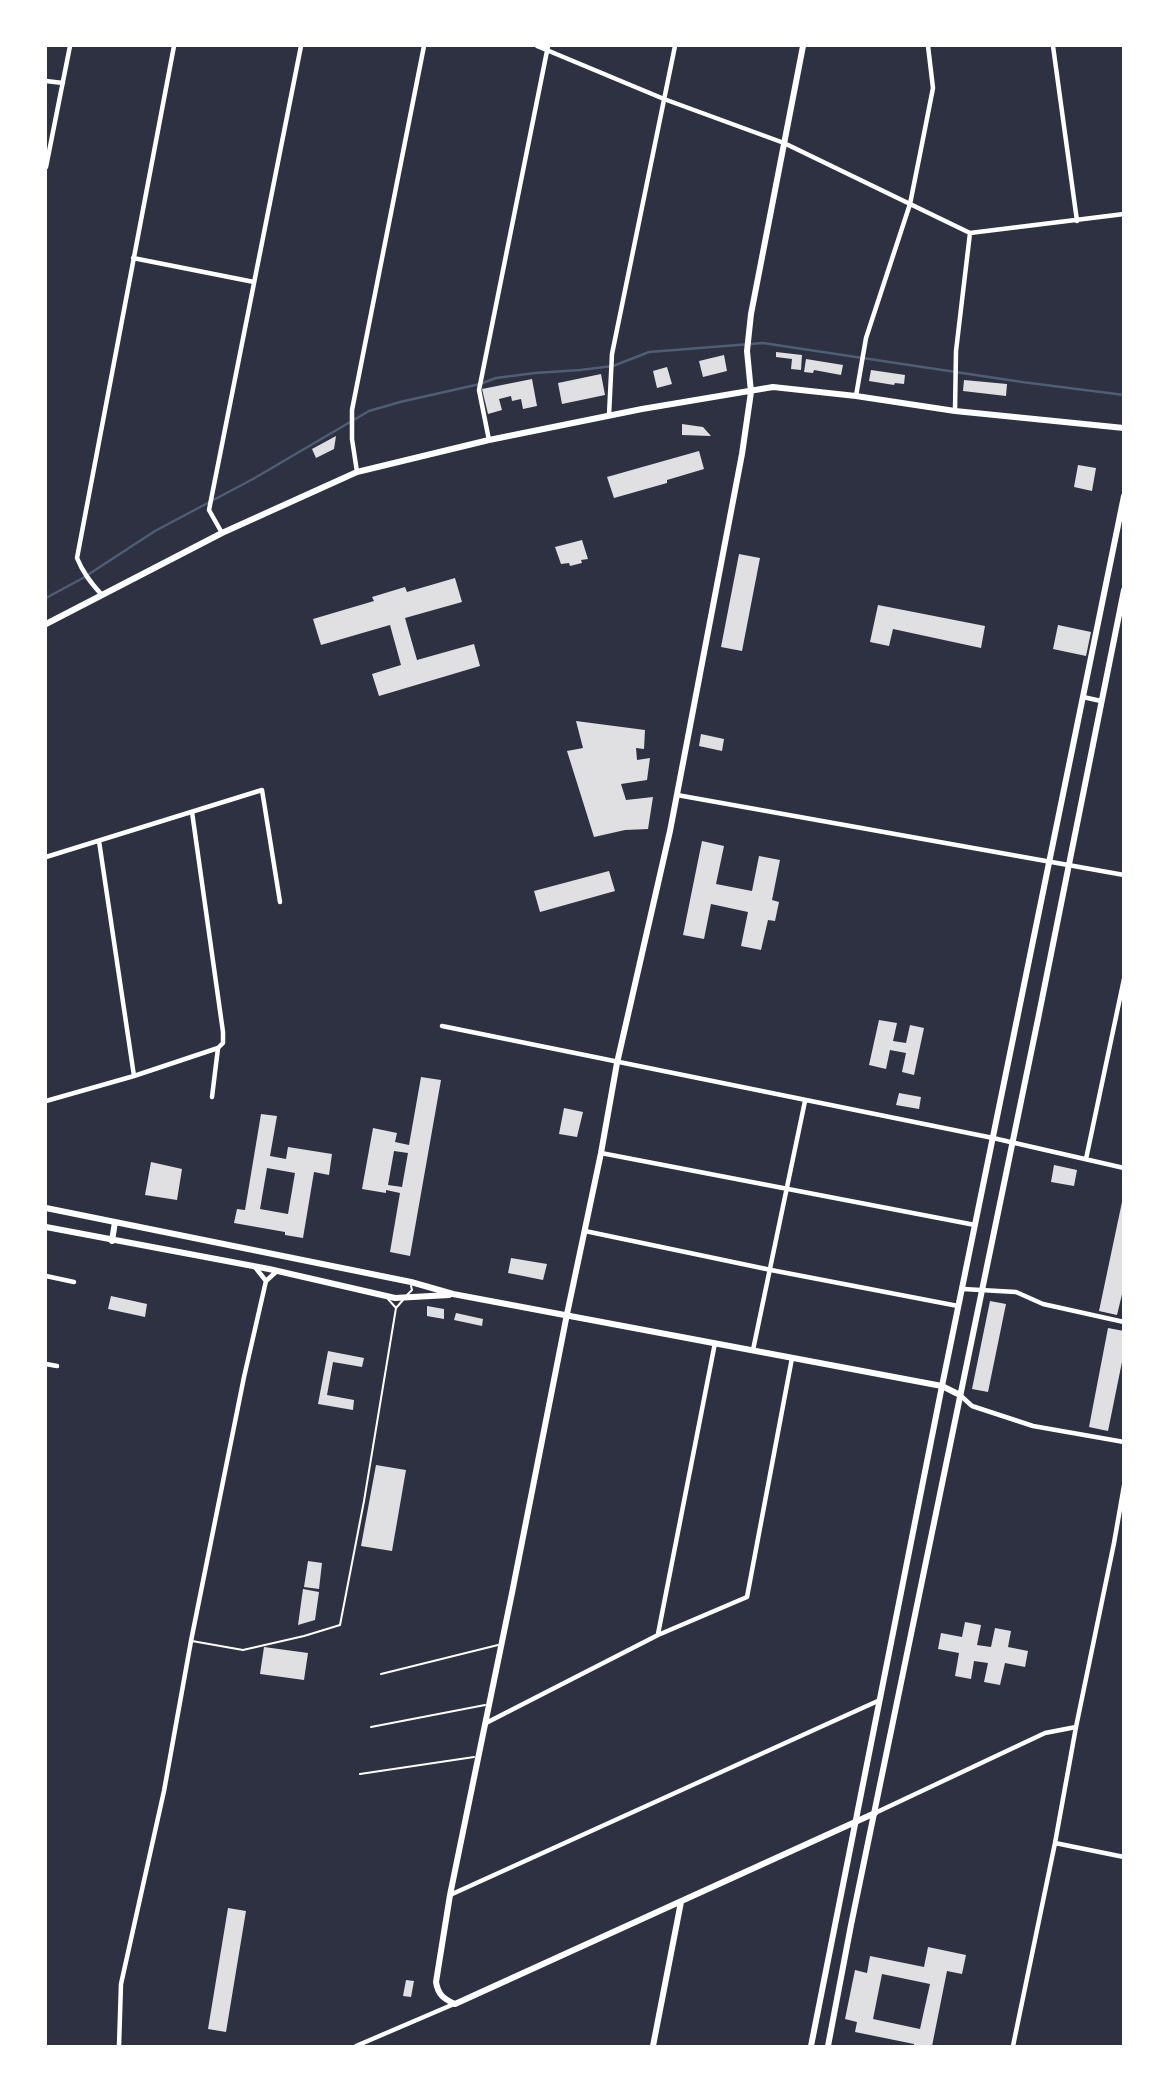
<!DOCTYPE html>
<html>
<head>
<meta charset="utf-8">
<style>
	body { margin:0 }
	#map { position:relative; width:1169px; height:2092px; overflow:hidden; background:#2d3142; font-family:"Source Serif 4",serif }
	canvas { display:block }
	.frame { position:absolute; inset:0; border:47px solid #fff; pointer-events:none }
</style>
</head>
<body>
<div id="map">
<canvas width="1169" height="2092"></canvas>
<div class="frame"></div>
</div>
<script>
const ctx = document.querySelector('canvas').getContext('2d');
ctx.lineJoin = 'round';
function stroke(path, color, width, dash) { ctx.strokeStyle = color; ctx.lineWidth = width; ctx.lineCap = dash ? 'butt' : 'round'; ctx.setLineDash(dash || []); ctx.stroke(path); }
function paint(path, color) { ctx.fillStyle = color; ctx.fill(path, 'evenodd'); }
const stream = new Path2D(`
	M46,598L83,578L155,531L253,479L369,411L400,402L480,384L496,378L535,373L580,370L613,366L649,352L763,343L1022,382L1124,395`);
const building = new Path2D(`
	M776,352L802,355L801,370L791,369L792,359L776,357Z
	M724,355L727,371L703,377L699,361Z
	M806,359L843,365L841,375L814,370L813,373L804,372Z
	M667,367L672,384L657,388L653,371Z
	M871,370L905,375L904,384L895,383L894,385L869,381Z
	M601,374L605,395L562,404L558,383Z
	M532,379L537,406L523,409L521,399L512,401L511,396L499,399L502,410L488,414L482,389Z
	M964,380L1007,384L1006,396L963,391Z
	M682,424L703,427L711,436L682,435Z
	M336,436L334,449L316,458L312,449Z
	M699,451L704,469L667,480V483L614,498L607,477Z
	M1078,465L1096,468L1092,491L1074,487Z
	M582,540L588,559L581,560L582,563L570,566L569,563L561,564L555,547Z
	M739,554L760,558L742,651L721,647Z
	M455,578L462,602L405,618L417,660L474,644L480,666L379,696L372,674L401,665L390,625L321,645L313,619L374,601L372,597L405,587L407,592Z
	M878,605L985,626L981,648L893,629L889,646L870,642Z
	M1058,625L1091,632L1086,656L1053,649Z
	M576,721L645,730L644,749L636,748L637,760L650,758L647,780L621,784L626,800L653,797L648,829L625,830L594,837L567,751L583,748Z
	M701,734L724,739L722,751L699,746Z
	M702,841L724,846L716,884L752,891L759,856L780,860L772,900L779,902L775,921L768,920L761,950L741,946L748,912L711,904L704,939L683,935Z
	M609,871L615,891L540,912L534,891Z
	M879,1020L897,1023L893,1041L906,1043L910,1025L924,1028L914,1075L902,1072L906,1053L890,1050L886,1069L869,1065Z
	M421,1077L441,1080L410,1256L390,1252L400,1193L386,1190V1193L362,1189L373,1128L397,1133L395,1142L409,1145ZM394,1151L408,1153L402,1187L388,1185Z
	M899,1093L921,1097L919,1109L896,1105Z
	M564,1108L583,1112L577,1137L559,1134Z
	M261,1114L277,1116L270,1156L286,1159L288,1147L332,1154L329,1175L314,1172L303,1238L285,1235V1232L234,1223L237,1209L245,1210ZM267,1168L295,1173L288,1214L260,1209Z
	M151,1162L182,1169L177,1200L145,1195Z
	M1054,1165L1077,1170L1074,1186L1051,1182Z
	M1122,1202L1124,1286L1117,1315L1099,1311Z
	M511,1258L547,1264L543,1280L508,1273Z
	M111,1296L147,1304L145,1317L108,1309Z
	M990,1301L1006,1304L988,1392L972,1389Z
	M427,1306L444,1309V1319L427,1316Z
	M456,1313L483,1319L482,1326L454,1320Z
	M1108,1328L1124,1331V1352L1108,1431L1089,1427Z
	M328,1351L364,1358L362,1367L333,1362L327,1395L354,1400L353,1410L318,1404Z
	M376,1465L406,1470L392,1551L361,1546Z
	M308,1561L322,1563L319,1589L304,1587Z
	M303,1589L319,1592L315,1620L298,1625Z
	M965,1622L981,1625L977,1645L991,1647L995,1628L1011,1631L1008,1647L1028,1651L1025,1667L1005,1663L1000,1685L984,1682L988,1663L974,1661L971,1679L955,1676L959,1653L938,1649L941,1633L962,1637Z
	M264,1647L308,1653L304,1680L260,1674Z
	M228,1908L246,1911L226,2032L208,2029Z
	M928,1947L966,1955L962,1974L947,1971L932,2046H914V2044L855,2032L857,2022L845,2019L855,1970L867,1973L870,1956L924,1967ZM882,1974L930,1984L920,2029L873,2019Z
	M406,1980L414,1981L411,1997L403,1996Z`);
const service = new Path2D(`
	M406,1296L412,1290L411,1286
	M388,1299L396,1308
	M192,1641L243,1650L304,1636L340,1625L364,1501L396,1308L403,1300
	M381,1674L498,1645
	M371,1727L485,1705
	M360,1774L474,1757`);
const minor = new Path2D(`
	M537,46L664,99L784,143L970,233
	M1053,46L1077,221
	M46,81L63,83
	M46,167L70,46
	M970,233L1124,214
	M133,258L254,282
	M856,396L866,338L910,204L921,149L933,88L928,46
	M955,411L956,351L970,233
	M609,415L612,354L675,46
	M489,440L479,390L548,46
	M357,472L352,439V410L424,46
	M222,533L209,510L301,46
	M102,595C91,583 83,573 77,558L174,46
	M1083,697L1101,701
	M677,795L1124,875
	M192,812L223,1032V1043L218,1048L212,1097
	M99,841L134,1076
	M46,857L262,790L280,902
	M442,1026L993,1138L1124,1168
	M46,1101L134,1076L218,1048
	M601,1153L975,1225
	M1086,1159L1124,979
	M585,1231L771,1270L958,1306
	M255,1267L266,1281
	M46,1276L74,1282
	M963,1289L1016,1292L1043,1304L1124,1322
	M753,1350L805,1101
	M46,1364L57,1366
	M960,1395L972,1406L1033,1426L1124,1442
	M658,1634L715,1343
	M486,1723L658,1635L747,1597L792,1358
	M875,1813L1045,1733L1076,1727
	M1055,1843L1124,1857
	M450,1895L880,1700
	M119,2046L121,1984L164,1791L191,1641L244,1377L266,1281L277,1271
	M356,2046L454,2004
	M1013,2046L1055,1843L1076,1727L1114,1543L1124,1486`);
const secondary = new Path2D(`
	M803,46L751,314L747,351L751,392L742,454L670,831L617,1063L601,1153L567,1314L512,1593L450,1895L436,1982C438,1995 444,1999 455,2004L875,1813
	M46,624L222,533L357,472L489,440L642,409L773,387L856,396L955,411L1124,428
	M46,1208L411,1282L453,1294L942,1386L960,1395
	M46,1227L269,1269L395,1298L449,1295
	M112,1241L115,1222
	M653,2046L681,1902
	M811,2046L942,1386L1124,496
	M828,2046L851,1925L1038,1019L1124,590`);
stroke(stream, '#4f5d75', 2.5);
paint(building, '#e0e0e3');
stroke(service, '#fff', 2);
stroke(minor, '#fff', 4.5);
stroke(secondary, '#fff', 6);
</script>
</body>
</html>
